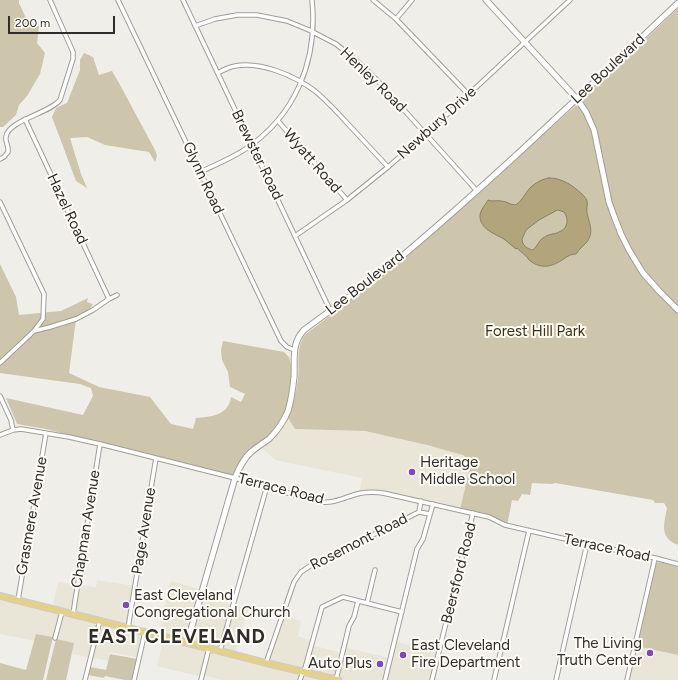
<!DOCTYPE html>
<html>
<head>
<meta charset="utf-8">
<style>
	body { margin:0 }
	#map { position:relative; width:678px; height:680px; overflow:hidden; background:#f0eee8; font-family:Figtree,sans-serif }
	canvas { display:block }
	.scale { position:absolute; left:8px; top:16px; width:107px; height:18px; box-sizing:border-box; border:2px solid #2e2d2b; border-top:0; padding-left:5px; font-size:12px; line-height:14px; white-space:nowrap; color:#2e2d2b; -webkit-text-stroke:3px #fefcf5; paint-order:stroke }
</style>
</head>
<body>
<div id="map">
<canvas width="678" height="680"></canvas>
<div class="scale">200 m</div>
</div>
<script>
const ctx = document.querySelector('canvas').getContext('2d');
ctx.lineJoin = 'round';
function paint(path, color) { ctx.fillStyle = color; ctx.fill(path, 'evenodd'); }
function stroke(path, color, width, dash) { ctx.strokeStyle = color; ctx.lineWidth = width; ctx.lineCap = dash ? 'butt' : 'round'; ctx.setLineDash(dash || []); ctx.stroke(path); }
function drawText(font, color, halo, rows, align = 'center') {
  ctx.font = font + ' Figtree,sans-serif'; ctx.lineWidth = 4; ctx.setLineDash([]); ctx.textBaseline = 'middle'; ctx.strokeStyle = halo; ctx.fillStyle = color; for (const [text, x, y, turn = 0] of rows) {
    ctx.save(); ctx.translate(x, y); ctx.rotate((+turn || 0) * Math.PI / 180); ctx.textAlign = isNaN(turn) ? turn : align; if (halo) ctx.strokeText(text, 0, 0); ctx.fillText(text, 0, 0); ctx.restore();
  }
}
const built = new Path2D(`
	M285,417L288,418L295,429L365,431L402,439L463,455L471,462L460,510L377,492L359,494L362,478L275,460L259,445Z
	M97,580L135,586L128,627L148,633L141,658L110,652L108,661L72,654L74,643L55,639V637L37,634L35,641L0,634V596L52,609L58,582L96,587Z
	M171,581L203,590L201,595L248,610L235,654L266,663L283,614L301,621L298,636L312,641L311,645L342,653L343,647L390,658L394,641L413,646L415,639L441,644L433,678L441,680H221L203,675L202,677L157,666L164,637L158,635Z
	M635,646L678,655V680H627Z`);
const green = new Path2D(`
	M0,0H19V3L30,27L39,26L37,43L45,53L40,74L27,96L19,105L16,115L3,127H0Z
	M678,8V545C659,538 664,524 667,508L664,503H655L653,500L555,483L552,484L532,483L530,495L522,494L518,501L512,500L507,526L489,517L460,510L471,462L463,455L455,453L427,445L365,431L295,429L288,418C293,406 296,392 298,379C300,363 295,347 306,334L400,262L479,193L586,96Z
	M84,53L93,57L99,75L112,71L119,83L155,150L157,156L155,162L149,152L105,145L87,137L70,138L81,174L87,188L76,181L52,117L56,108L67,103L80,70V60Z
	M0,264L16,297L19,315L61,311L88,298L87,302L93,304L89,310L76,319L69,373L99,387L150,397L171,424L193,429L196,418C211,417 229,415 231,397L241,402L245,394L230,387L228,372L222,360L221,350L223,341L284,352L289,357L294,378L288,409L277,430L251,452L235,478L46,429L17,424L6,398L83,415L93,396L91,388L80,384L0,373Z
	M658,562L664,563L678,567V655L636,646L654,564Z
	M36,634L53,637L43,680H0V663L26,670Z
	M56,639L74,643L66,680H46Z
	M110,654L137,659L132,680H125L105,676L104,678L88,675L90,667L106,670Z`);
const water = new Path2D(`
	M549,178C562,178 572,185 582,194C584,196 586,198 587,201C588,205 586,209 587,213C590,225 595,235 584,245C583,247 581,247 580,249C578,251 577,253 576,254C570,254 567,257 562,260C550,268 539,269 528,259V258L517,248L516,249C512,246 508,242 504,239C495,234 480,229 480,216C480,210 486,204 488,200C492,202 496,200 501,201C506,201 511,205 515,205C520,204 526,192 530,188C535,183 542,179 549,178ZM558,210L564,212C569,219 568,227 561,231C555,235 549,233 543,238C538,241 538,246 533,250C527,249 522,245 522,239L526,230L539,220Z`);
const street = new Path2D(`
	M118,0L281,341L287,347L294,350
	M183,0L330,310
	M373,0L396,19L468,94
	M396,19L412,0
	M195,26L215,19L237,15H257L287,21L309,30L336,44L357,61L377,80L477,191
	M218,73C223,70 229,67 235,66C261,61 295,76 315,91C327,101 338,113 348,124C361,138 375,153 388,167
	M25,119L109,299
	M278,121L347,200
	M0,159L4,157L8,152C9,146 5,142 6,137C7,121 50,113 60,100L73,59V52L50,0
	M200,172C215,165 230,159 244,150C296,116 318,60 312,0
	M0,202L44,294L43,319L34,331
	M295,236L347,200L388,167L426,134L570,0
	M0,363L34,331L50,327L76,319L93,310L109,299L117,295
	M0,396L11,420L13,430
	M0,435L13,430L21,429L69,437L100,444L235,478L320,502C335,504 347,496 361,493C368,492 376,492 383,493L489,517L505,525L587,544L655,558L678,564
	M419,512L421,501
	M18,600L46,433
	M367,603L375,570
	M73,614L100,444
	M128,628L156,458
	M55,638L62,612
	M220,651L267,486
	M266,663L294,582L301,572L310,566L419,512L430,514
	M304,672L322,607L343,597L402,612
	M85,680L100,620
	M134,680L145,632
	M201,680L209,648
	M300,680L303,672
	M336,680L349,626L354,617L358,601
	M385,680L417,549L423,539L433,504
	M432,680L473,513
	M494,680L529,531
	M556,680L587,544
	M627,680L655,558`);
const secondary = new Path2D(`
	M486,0L577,99L586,112L594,130L609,202L614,216L621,234L629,250L643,273L659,291L678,310
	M187,643L235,478C239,468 243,459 251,452C257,447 263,443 269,439C277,431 284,421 288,411C291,401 293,387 294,377C295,359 291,344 304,330C336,306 370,283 401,257C497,176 587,89 678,3`);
const primary = new Path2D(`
	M0,596L220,651L266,663L338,680`);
const markers = [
	[412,472,4,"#8047be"],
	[126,605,4,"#8047be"],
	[650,653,4,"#8047be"],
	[403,655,4,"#8047be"],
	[380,664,4,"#8047be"]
];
const streetNames = [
	["Lee Boulevard",608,69,-43],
	["Henley Road",373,80,44],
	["Newbury Drive",437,123,-42],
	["Brewster Road",257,155,64],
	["Wyatt Road",312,161,49],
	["Glynn Road",203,178,65],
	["Hazel Road",67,209,65],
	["Lee Boulevard",365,283,-38],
	["Terrace Road",281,489,14],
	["Grasmere Avenue",32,516,-80],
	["Chapman Avenue",86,529,-81],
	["Page Avenue",144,531,-81],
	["Rosemont Road",359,542,-27],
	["Terrace Road",607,548,12],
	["Beersford Road",459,573,-76]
];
const parkNames = [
	["Forest Hill Park",535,332]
];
const poiNames = [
	["Heritage",420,463],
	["Middle School",420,480],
	["East Cleveland",134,596],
	["Congregational Church",134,613],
	["The Living",642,644,"right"],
	["Truth Center",642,661,"right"],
	["East Cleveland",411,646],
	["Fire Department",411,663],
	["Auto Plus",372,664,"right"]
];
const districtNames = [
	["EAST CLEVELAND",177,637]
];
paint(built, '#e9e5d7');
paint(green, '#cdc5ac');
paint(water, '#b2a57c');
stroke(water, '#8a8164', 1);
stroke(street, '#a09e98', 5.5);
stroke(secondary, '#a09e98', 7);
stroke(primary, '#cdcdcc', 8);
stroke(street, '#fff', 3.5);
stroke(secondary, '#fff', 5);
stroke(primary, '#e5d085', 5.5);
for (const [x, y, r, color] of markers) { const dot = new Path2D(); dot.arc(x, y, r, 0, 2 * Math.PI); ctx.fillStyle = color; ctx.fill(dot); stroke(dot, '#fefcf5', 1.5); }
drawText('15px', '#2e2d2b', '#fefcf5', streetNames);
drawText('15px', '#3c320f', '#fefcf5', parkNames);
drawText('15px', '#2e2d2b', '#fefcf5', poiNames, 'left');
ctx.letterSpacing = '1px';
drawText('bold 19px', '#2e2d2b', '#fefcf5', districtNames);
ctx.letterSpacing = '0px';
</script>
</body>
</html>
